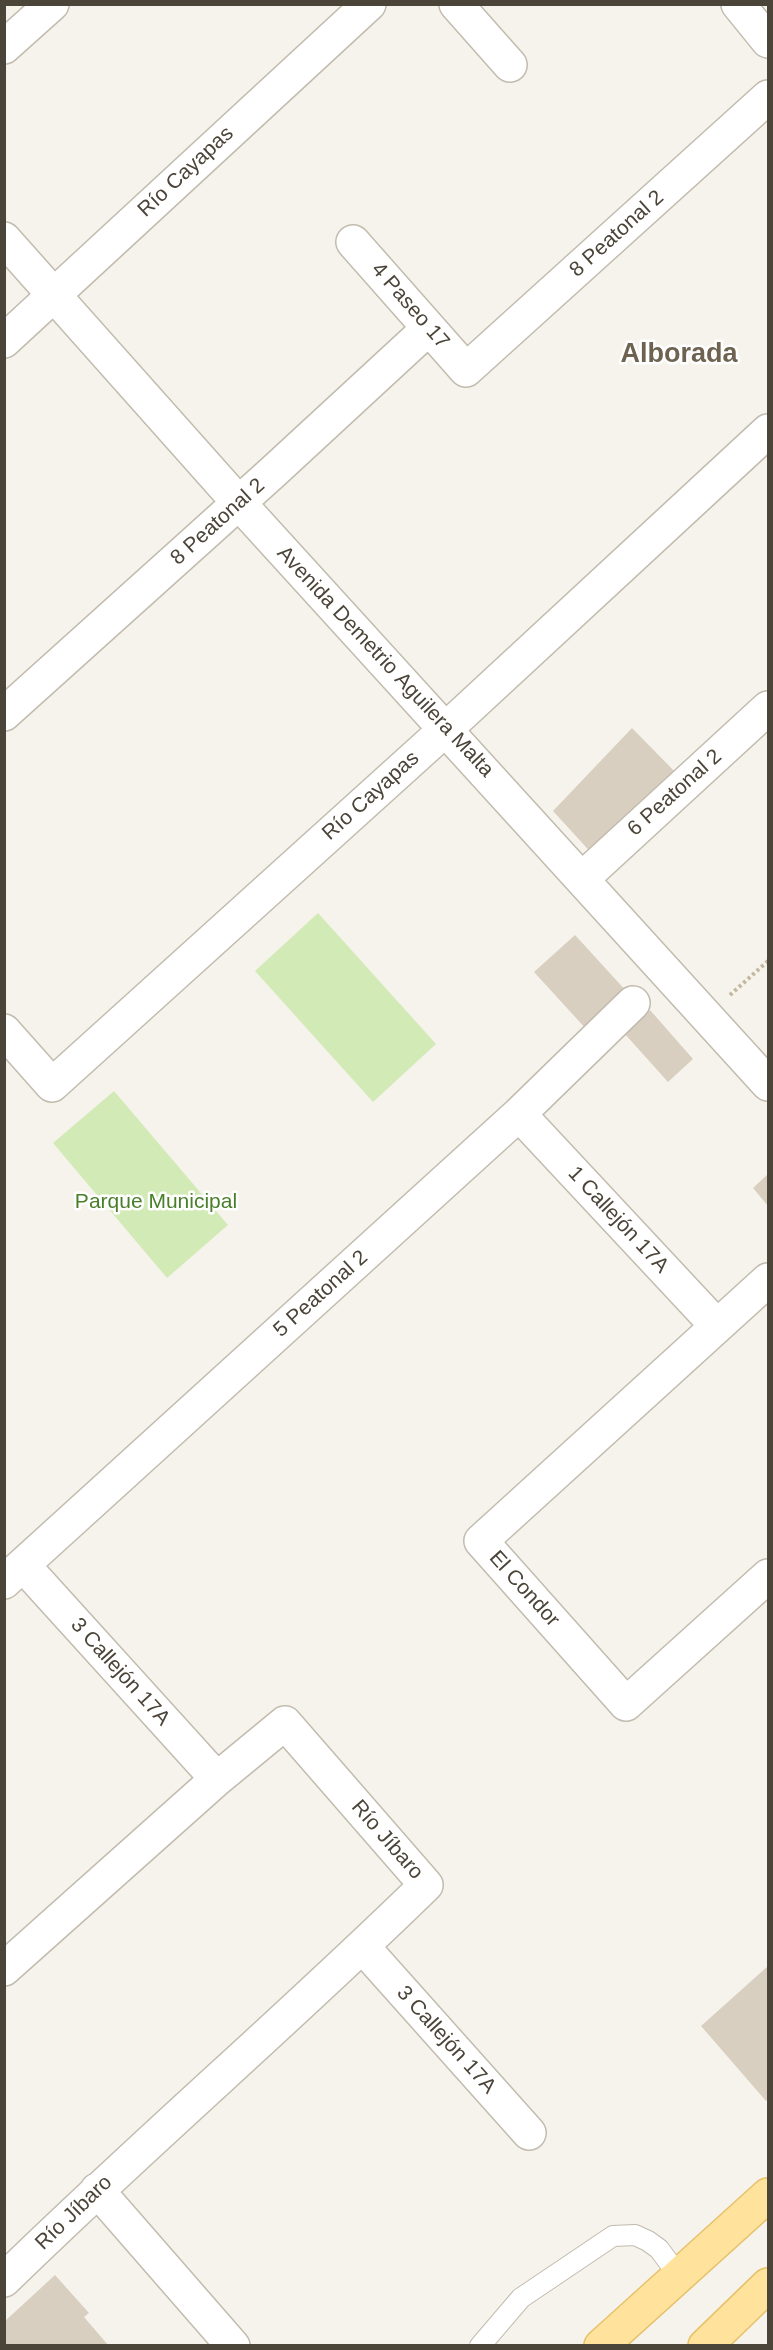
<!DOCTYPE html>
<html>
<head>
<meta charset="utf-8">
<style>
	body { margin:0 }
	#map { position:relative; width:773px; height:2350px; overflow:hidden; background:#f6f3ec; font-family:Helvetica,sans-serif }
	canvas { display:block }
	.frame { position:absolute; inset:0; border:6px solid #4b4439; pointer-events:none }
</style>
</head>
<body>
<div id="map">
<canvas width="773" height="2350"></canvas>
<div class="frame"></div>
</div>
<script>
const ctx = document.querySelector('canvas').getContext('2d');
ctx.lineJoin = 'round';
function paint(path, color) { ctx.fillStyle = color; ctx.fill(path, 'evenodd'); }
function stroke(path, color, width, dash) { ctx.strokeStyle = color; ctx.lineWidth = width; ctx.lineCap = dash ? 'butt' : 'round'; ctx.setLineDash(dash || []); ctx.stroke(path); }
function drawText(font, color, halo, rows, align = 'center') {
  ctx.font = font + ' Helvetica,sans-serif'; ctx.lineWidth = 5; ctx.setLineDash([]); ctx.textBaseline = 'middle'; ctx.strokeStyle = halo; ctx.fillStyle = color; for (const [text, x, y, turn = 0] of rows) {
    ctx.save(); ctx.translate(x, y); ctx.rotate((+turn || 0) * Math.PI / 180); ctx.textAlign = isNaN(turn) ? turn : align; if (halo) ctx.strokeText(text, 0, 0); ctx.fillText(text, 0, 0); ctx.restore();
  }
}
const green = new Path2D(`
	M318,913L436,1044L373,1102L255,971Z
	M114,1091L228,1225L167,1278L53,1143Z`);
const building = new Path2D(`
	M632,728L681,778L595,857L553,811Z
	M575,935L628,993L587,1030L534,972Z
	M650,1010L693,1059L668,1082L624,1033Z
	M768,1174V1206L753,1188Z
	M768,1966V2099L766,2101L701,2026Z
	M55,2275L89,2313L84,2317L109,2346H4V2322Z`);
const path = new Path2D(`
	M730,995L768,961`);
const service = new Path2D(`
	M480,2346L521,2298L613,2236L635,2235L648,2241L659,2249L679,2276`);
const minor = new Path2D(`
	M456,4L510,65
	M738,4L768,41
	M4,47L52,4
	M353,242L466,370L768,97
	M4,341L369,4
	M4,714L273,472L429,328
	M583,878L768,708
	M4,1031L52,1085L446,729L768,431
	M519,1114L716,1325
	M768,1280L481,1541L626,1704L768,1576
	M23,1565L217,1779
	M4,1582L519,1114L633,1003
	M363,1947L529,2133
	M4,1969L217,1779L285,1723L426,1885C288,2020 142,2145 4,2280
	M97,2190L233,2346`);
const tertiary = new Path2D(`
	M4,239L239,503L768,1084`);
const primary = new Path2D(`
	M601,2346L768,2195
	M705,2346L768,2285`);
const streetNames = [
	["Río Cayapas",186,172,-43],
	["8 Peatonal 2",617,234,-42],
	["4 Paseo 17",410,306,49],
	["8 Peatonal 2",218,522,-42],
	["Avenida Demetrio Aguilera Malta",385,662,47],
	["6 Peatonal 2",675,793,-42],
	["Río Cayapas",371,796,-42],
	["1 Callejón 17A",618,1220,47],
	["5 Peatonal 2",321,1294,-42],
	["El Condor",524,1589,48],
	["3 Callejón 17A",120,1672,48],
	["Río Jíbaro",387,1840,49],
	["3 Callejón 17A",446,2040,48],
	["Río Jíbaro",74,2213,-44]
];
const parkNames = [
	["Parque Municipal",156,1202]
];
const districtNames = [
	["Alborada",679,355]
];
paint(green, '#d2eab5');
paint(building, '#d8cfc1');
stroke(service, '#c2bbae', 22);
stroke(minor, '#c2bbae', 36);
stroke(tertiary, '#c2bbae', 36);
stroke(primary, '#e6c16a', 36);
stroke(path, '#c4b79f', 4, [3, 3]);
stroke(service, '#fff', 20);
stroke(minor, '#fff', 33);
stroke(tertiary, '#fff', 33);
stroke(primary, '#ffe39c', 33);
drawText('21px', '#4b4439', '#fff', streetNames);
drawText('21px', '#4a7f2a', '#fff', parkNames);
drawText('bold 27px', '#6e6250', '#fff', districtNames);
</script>
</body>
</html>
